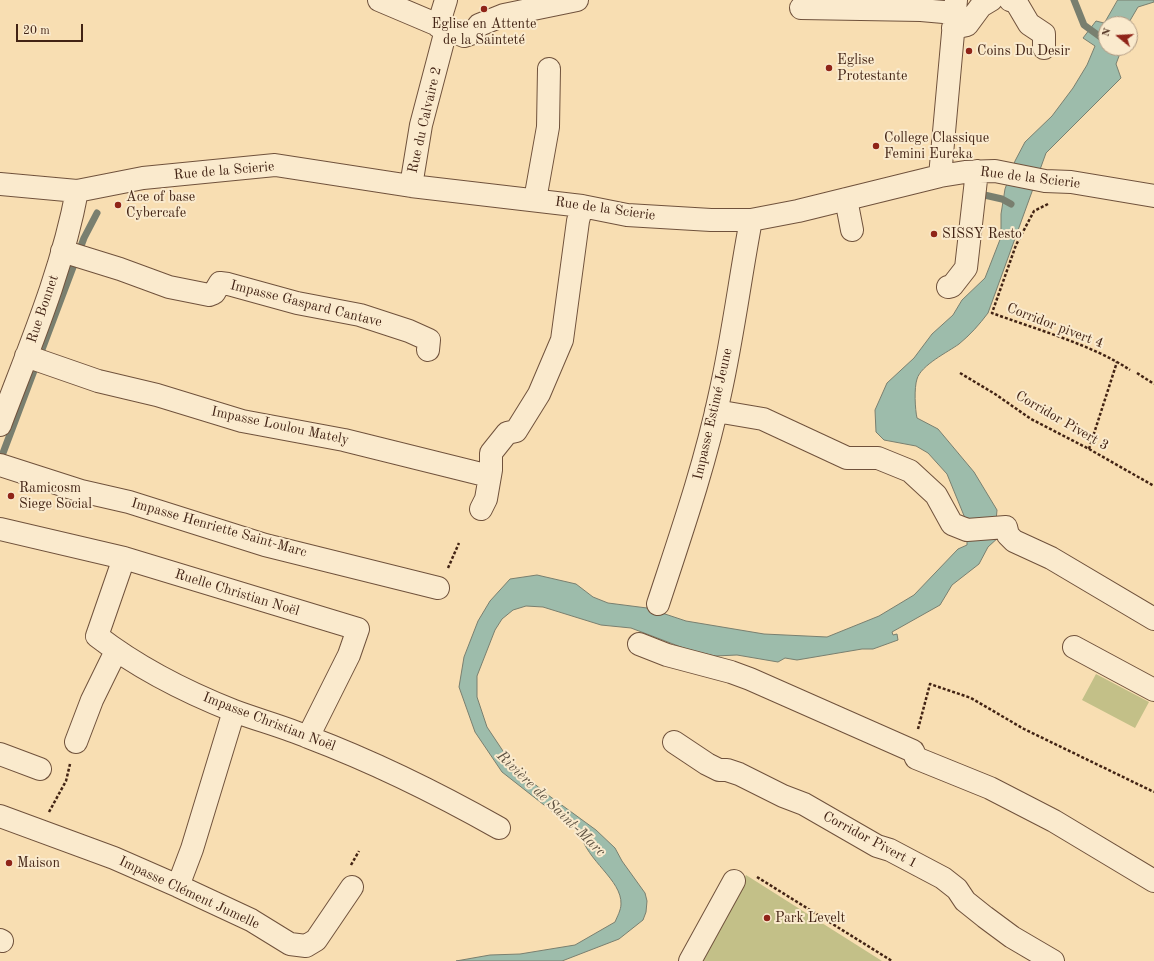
<!DOCTYPE html>
<html>
<head>
<meta charset="utf-8">
<style>
	body { margin:0 }
	#map { position:relative; width:1154px; height:961px; overflow:hidden; background:#f8deb2; font-family:"Old Standard TT",serif }
	canvas { display:block }
	.north { position:absolute; left:1098px; top:16px; width:40px; height:40px; box-sizing:border-box; background:#faeacd; border:1px solid #b09a83; border-radius:50%; rotate:288deg; font-size:11px; font-weight:700; line-height:16px; text-align:center; color:#422314 }
	.north::after { content:''; display:block; margin:auto; width:14px; height:18px; background:#8f2418; clip-path:polygon(50% 0,100% 100%,50% 72%,0 100%) }
	.scale { position:absolute; left:16px; top:24px; width:67px; height:18px; box-sizing:border-box; border:2px solid #422314; border-top:0; padding-left:5px; font-size:12px; line-height:14px; white-space:nowrap; color:#422314; -webkit-text-stroke:3px #faeacd; paint-order:stroke }
</style>
</head>
<body>
<div id="map">
<canvas width="1154" height="961"></canvas>
<div class="north">N</div>
<div class="scale">20 m</div>
</div>
<script>
const ctx = document.querySelector('canvas').getContext('2d');
ctx.lineJoin = 'round';
function paint(path, color) { ctx.fillStyle = color; ctx.fill(path, 'evenodd'); }
function stroke(path, color, width, dash) { ctx.strokeStyle = color; ctx.lineWidth = width; ctx.lineCap = dash ? 'butt' : 'round'; ctx.setLineDash(dash || []); ctx.stroke(path); }
function drawText(font, color, halo, rows, align = 'center') {
  ctx.font = font + ' "Old Standard TT",serif'; ctx.lineWidth = 4; ctx.setLineDash([]); ctx.textBaseline = 'middle'; ctx.strokeStyle = halo; ctx.fillStyle = color; for (const [text, x, y, turn = 0] of rows) {
    ctx.save(); ctx.translate(x, y); ctx.rotate((+turn || 0) * Math.PI / 180); ctx.textAlign = isNaN(turn) ? turn : align; if (halo) ctx.strokeText(text, 0, 0); ctx.fillText(text, 0, 0); ctx.restore();
  }
}
const green = new Path2D(`
	M1096,674L1149,702L1135,728L1082,700Z
	M746,875L882,961H694Z`);
const water = new Path2D(`
	M1118,0H1154V2L1138,7L1128,24H1106V48H1122L1116,64L1121,78L1046,153L988,313C979,325 970,335 959,344C948,352 921,365 917,379C914,388 915,409 917,418L938,429L974,472L997,510L996,521L1000,536L988,547L979,564L952,585L940,605L892,632L893,635L897,634L898,640L873,649H862L797,660L785,658L778,662L737,655L715,656L689,650L631,628L601,625L543,607L526,606L513,610L502,619L495,630L477,676V697L487,727L503,751L526,777L548,795L596,830L615,848L622,861L645,893L647,901L646,912L643,920L619,939L562,961H456L490,955L520,954L575,945L615,922C617,917 621,910 621,904C622,880 586,860 581,834L502,772L475,732L459,687L464,657L478,621L490,601L510,579L537,575L576,584L593,597L608,603L647,608L686,621L764,634L827,637L879,616L914,595L958,549L967,545V523L947,474L928,453L916,446L884,440L876,432L875,410L887,383L914,358L932,334L953,315L962,300L985,278L1001,237V214L1005,189L1015,161L1025,142L1052,116L1073,88L1087,65L1095,46L1083,38L1096,21L1104,23Z`);
const stream = new Path2D(`
	M1074,0L1084,25L1106,41
	M980,194L1002,199L1011,204
	M0,461L84,238L97,213`);
const path = new Path2D(`
	M1048,204L1034,211L1016,245L992,313C1035,329 1093,345 1130,370
	M960,373L995,394L1031,419L1089,449L1154,486
	M1137,373L1154,384
	M1089,449L1117,362
	M448,568L459,543
	M918,729L930,684L971,698L1024,729L1154,792
	M49,812L66,781L70,764
	M351,865L359,851
	M757,877L892,961`);
const minor = new Path2D(`
	M379,0L464,36L473,33L479,25L504,15L577,0
	M1010,0L1016,2L1029,24L1044,34V48
	M801,8L921,10L955,13
	M438,26L446,0
	M953,28L967,25L981,6L991,0
	M940,176L956,0
	M0,184L77,191L143,178L275,165L411,186L582,206L627,215L711,220H751L798,211L940,176L965,172L995,171L1045,181L1071,182L1154,196
	M411,186L421,125L446,30
	M846,199L852,230
	M535,200L548,127L549,69
	M62,251L120,269L169,287L209,295L214,293L220,283L228,284L297,303L360,315L409,331L429,340L428,350
	M948,287L952,286L966,268L977,171
	M26,356L98,381L157,395L242,421L344,440L489,476
	M716,411L763,419L847,458H878L910,471L936,495L952,524L967,530L1006,527L1008,535L1014,541L1051,558L1154,619
	M0,425C29,348 62,272 77,191
	M0,465L81,491L129,502L265,545L438,588
	M481,509L486,499L491,470V453L507,433L516,431L539,394L562,340L578,221L582,206
	M0,529L124,558L358,629L349,655L308,737
	M124,558L97,636C137,667 186,692 234,711C258,720 284,727 308,737C374,762 437,793 499,828
	M658,604C681,534 705,465 720,394C733,336 740,278 751,220
	M639,644L667,655L731,672L750,679L913,751L916,758L990,788L1054,821L1154,881
	M1074,647L1154,690
	M76,742L92,700L116,651
	M674,742L707,764L719,770H727L739,774L783,796L804,804L877,846L890,850L943,878L957,889L965,901L985,917L1012,937L1053,961
	M0,754L40,769
	M0,816L114,858L178,886L251,920L290,944L306,946L316,940L352,887
	M178,886L192,849L234,711
	M0,940L2,941
	M690,961L734,881`);
const markers = [
	[484,9,4,"#8f2418"],
	[969,51,4,"#8f2418"],
	[829,68,4,"#8f2418"],
	[876,146,4,"#8f2418"],
	[118,205,4,"#8f2418"],
	[934,234,4,"#8f2418"],
	[11,496,4,"#8f2418"],
	[9,863,4,"#8f2418"],
	[767,918,4,"#8f2418"]
];
const poiNames = [
	["Eglise en Attente",484,24,"center"],
	["de la Sainteté",484,40,"center"],
	["Coins Du Desir",977,51],
	["Eglise",837,60],
	["Protestante",837,76],
	["College Classique",884,138],
	["Femini Eureka",884,154],
	["Ace of base",126,197],
	["Cybercafe",126,213],
	["SISSY Resto",942,234],
	["Ramicosm",19,488],
	["Siege Social",19,504],
	["Maison",17,863],
	["Park Levelt",775,918]
];
const streetNames = [
	["Rue du Calvaire 2",425,120,-77],
	["Rue de la Scierie",224,171,-5],
	["Rue de la Scierie",1030,178,7],
	["Rue de la Scierie",605,209,8],
	["Impasse Gaspard Cantave",306,304,14],
	["Rue Bonnet",43,309,-71],
	["Corridor pivert 4",1055,326,21],
	["Impasse Estimé Jeune",713,414,-77],
	["Corridor Pivert 3",1062,421,30],
	["Impasse Loulou Mately",280,426,12],
	["Impasse Henriette Saint-Marc",219,528,16],
	["Ruelle Christian Noël",237,593,17],
	["Impasse Christian Noël",269,722,21],
	["Corridor Pivert 1",870,840,28],
	["Impasse Clément Jumelle",189,893,25]
];
const waterNames = [
	["Rivière de Saint-Marc",551,804,44]
];
paint(green, '#c3c088');
paint(water, '#9dbcab');
stroke(water, '#797f6f', 1);
stroke(stream, '#797f6f', 7);
stroke(minor, '#70523c', 24);
stroke(path, '#422314', 2.5, [3, 2]);
stroke(minor, '#faeacd', 22);
for (const [x, y, r, color] of markers) { const dot = new Path2D(); dot.arc(x, y, r, 0, 2 * Math.PI); ctx.fillStyle = color; ctx.fill(dot); stroke(dot, '#faeacd', 1.5); }
drawText('14px', '#422314', '#faeacd', poiNames, 'left');
drawText('14px', '#422314', '#faeacd', streetNames);
drawText('italic 15px', '#5d5141', '#faeacd', waterNames);
</script>
</body>
</html>
